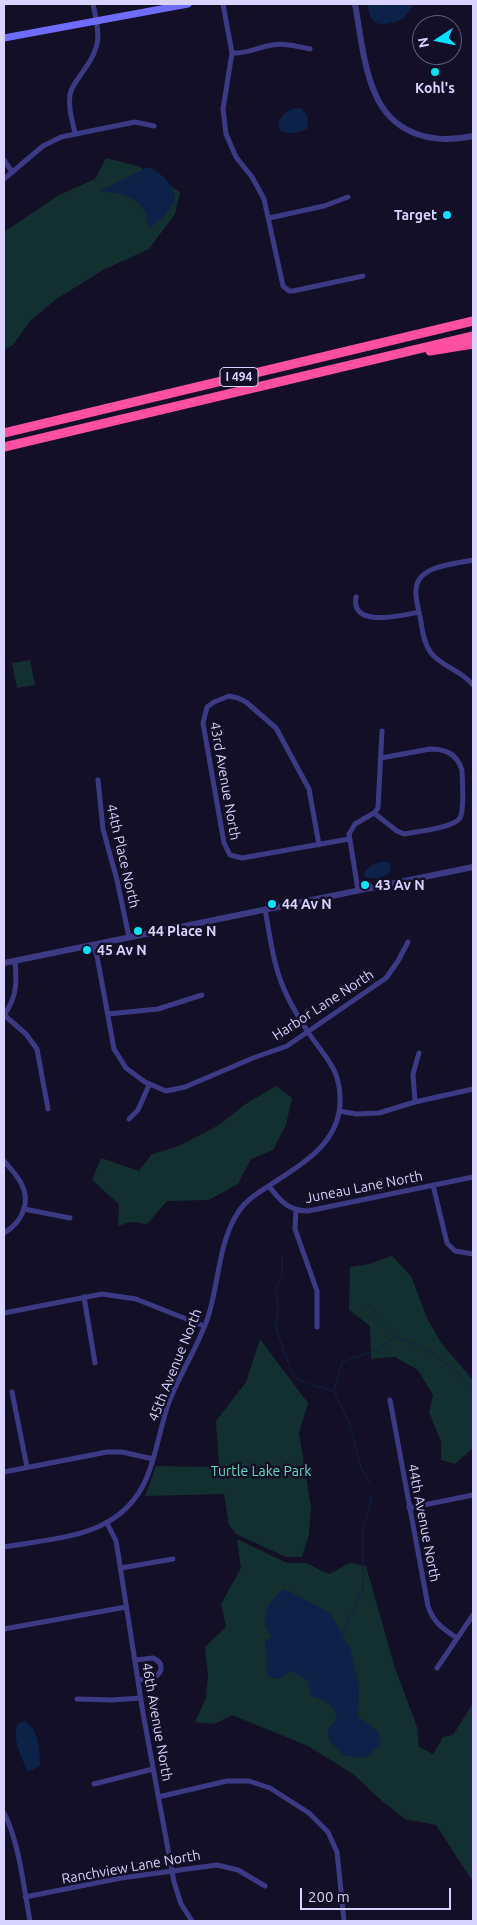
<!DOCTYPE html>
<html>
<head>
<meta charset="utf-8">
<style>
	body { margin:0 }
	#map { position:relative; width:477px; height:1925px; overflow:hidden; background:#130f26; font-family:Ubuntu,sans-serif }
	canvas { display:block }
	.frame { position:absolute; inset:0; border:5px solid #d9d4ff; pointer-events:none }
	.north { position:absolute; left:412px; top:15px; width:50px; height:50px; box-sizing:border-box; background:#130f26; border:1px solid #625e7d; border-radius:50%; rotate:259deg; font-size:14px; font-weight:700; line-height:20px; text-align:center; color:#d9d4ff }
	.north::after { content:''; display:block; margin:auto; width:18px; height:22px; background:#00e5ff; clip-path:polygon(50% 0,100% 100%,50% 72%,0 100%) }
	.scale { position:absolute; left:300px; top:1888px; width:151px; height:22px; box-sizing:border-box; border:2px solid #d9d4ff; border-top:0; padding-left:6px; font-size:15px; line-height:18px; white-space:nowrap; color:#d9d4ff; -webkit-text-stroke:4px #130f26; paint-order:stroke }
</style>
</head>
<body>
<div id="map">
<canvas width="477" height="1925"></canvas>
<div class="frame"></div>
<div class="north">N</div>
<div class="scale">200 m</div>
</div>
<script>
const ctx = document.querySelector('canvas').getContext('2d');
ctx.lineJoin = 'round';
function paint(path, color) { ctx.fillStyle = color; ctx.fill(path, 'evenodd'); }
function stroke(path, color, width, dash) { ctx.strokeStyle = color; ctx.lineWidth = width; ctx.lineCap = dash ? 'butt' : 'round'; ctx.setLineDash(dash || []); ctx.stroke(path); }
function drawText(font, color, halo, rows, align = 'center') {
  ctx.font = font + ' Ubuntu,sans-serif'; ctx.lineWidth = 5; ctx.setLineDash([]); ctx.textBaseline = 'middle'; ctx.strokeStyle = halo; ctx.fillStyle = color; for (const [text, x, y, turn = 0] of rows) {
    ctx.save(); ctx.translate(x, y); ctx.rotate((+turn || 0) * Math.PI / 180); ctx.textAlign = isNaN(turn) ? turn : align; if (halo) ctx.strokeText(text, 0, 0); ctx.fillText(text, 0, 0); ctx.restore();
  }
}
const green = new Path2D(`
	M106,158L138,166L180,192L175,214L149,249L103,270L55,300L30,321L13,345L4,350V232L59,195L95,179Z
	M30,660L35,685L17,688L12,663Z
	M276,1086L292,1098L286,1125L273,1150L251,1159L238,1184L209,1200L167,1201L147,1224L130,1222L118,1226L119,1204L92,1180L101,1158L139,1171L152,1154L179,1146L219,1125L244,1105Z
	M392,1256L411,1276L428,1320L442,1344L473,1380V1448L455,1464L441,1460V1442L429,1412L433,1395L418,1370L395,1357L371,1359L370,1326L349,1310L350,1267L369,1264Z
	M260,1339L308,1403L299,1433L311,1508L309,1534L302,1557H286L236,1534L229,1525L224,1494L145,1496L156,1466L219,1467L216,1421L246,1382Z
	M237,1539L287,1563H306L329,1574L350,1563L366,1566L395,1668L417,1727L419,1747L433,1754L443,1737L453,1735L473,1703V1882L436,1825L405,1819L383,1802L353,1774L308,1746L232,1715L215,1724L195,1722L206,1698L208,1675L205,1647L226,1627L221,1604L241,1568Z`);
const water = new Path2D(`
	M367,4H414C411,8 408,13 405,17C400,21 396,22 390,23C373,27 370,19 367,4Z
	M301,108L308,117L307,129C298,133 288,135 280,130L278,122C284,112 289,108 301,108Z
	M148,167C162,173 169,181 175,194C173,211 162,219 148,228C149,198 123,193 100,191Z
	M382,862H388L391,866L390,872C381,879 375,881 364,876L365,871L373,864Z
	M284,1589L330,1613L350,1648L359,1686L358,1717L379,1732L381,1745L364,1758L344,1755L329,1741L328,1728L337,1719C332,1703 327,1701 311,1696L307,1680L291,1671L279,1679L268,1677L265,1640L272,1638C270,1634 265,1628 265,1623C263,1609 274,1596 284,1589Z
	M24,1721C39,1728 40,1751 40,1765L33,1770L27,1771C22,1756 11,1739 18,1724Z`);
const stream = new Path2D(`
	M282,1254V1276L275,1291L278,1304L276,1328L291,1371L298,1379L312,1385L334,1391L349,1423L361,1468L371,1485
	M366,1304C374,1307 386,1328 394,1337
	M334,1390L342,1362L379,1349L394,1337C425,1345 452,1366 473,1389
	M342,1635L363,1589V1530L370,1505L371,1495`);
const minor = new Path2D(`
	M223,4L232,53L223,109L226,134L236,157L252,177L264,199L283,286L289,291H293L363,276
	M232,53C245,54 254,49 267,46C282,42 295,46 310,49
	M75,133C72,120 68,107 70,94C72,85 79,78 84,70C103,44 99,33 93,4
	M4,160L12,172
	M4,179L43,146L61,137L135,122L154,126
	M269,218L324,206L348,197
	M473,560C455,564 418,565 416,589C415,598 418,608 420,616C422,628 423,642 431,653C442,667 461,670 473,685
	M356,597C350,629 404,615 419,612
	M98,780L103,829L117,880L129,937
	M374,813L397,831L404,834C415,832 454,828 460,818C465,809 462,781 462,770C457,754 446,749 430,749L381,758
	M319,845L309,789L276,728L246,702L238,698L229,696L214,702L207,707L203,723L224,843L230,855L242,858L349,839
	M358,890L349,834L355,824L374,813L378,808L382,731
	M93,945L97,956L114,1049L126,1068L145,1082L166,1091L185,1087L253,1058L287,1046L386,978L398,961L408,942
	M108,1014L158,1009L202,995
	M4,1015L26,1034L37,1049L48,1109
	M4,1015C17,997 17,982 15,961
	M415,1102L413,1074L419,1053
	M339,1111L356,1114L379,1113L415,1102L473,1089
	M129,1119L138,1110L149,1085
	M4,1161C10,1168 17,1175 21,1183C32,1203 21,1223 4,1233
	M433,1185L447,1243L455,1251L473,1254
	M269,1186C280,1201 289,1211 308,1211L473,1177
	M24,1209L70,1218
	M296,1210L295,1229L317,1291V1327
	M84,1297L95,1363
	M4,1313L102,1294L136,1299L204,1326
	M12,1392L27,1467
	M390,1400L428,1606C433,1622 443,1629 457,1638
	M4,1472L107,1452H122L153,1459
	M409,1508L473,1495
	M107,1523L116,1541L118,1553L143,1713L174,1882L181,1904L192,1921
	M4,1547C59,1537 122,1538 147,1477C157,1453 160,1427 169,1402C180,1373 198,1347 208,1317C219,1283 218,1245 237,1214C245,1200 257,1194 270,1185C301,1165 337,1145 340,1105C342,1069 325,1058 308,1032C299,1018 290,1004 284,989C273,964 270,936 265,909
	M121,1568L173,1559
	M4,1629L126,1607
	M135,1660L153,1658C157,1660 161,1662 161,1667C162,1678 146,1679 138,1680
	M437,1668L473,1615
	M77,1699L112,1700L141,1698
	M94,1784L153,1769
	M158,1797L227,1781H249L270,1788L309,1813L328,1832L337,1852L344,1921
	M4,1813C19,1841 24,1889 30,1921
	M25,1897L121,1878L217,1865L238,1870L265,1886`);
const tertiary = new Path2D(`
	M355,4C360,31 363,65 374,91C391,134 431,145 473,136
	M4,963L473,867`);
const secondary = new Path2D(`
	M4,38L188,4`);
const motorway = new Path2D(`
	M430,351L473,344
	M4,433L473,321
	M4,447L473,336`);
const markers = [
	[435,72,5,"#00e5ff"],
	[447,215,5,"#00e5ff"],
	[365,885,5,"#00e5ff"],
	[272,904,5,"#00e5ff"],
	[138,931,5,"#00e5ff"],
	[87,950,5,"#00e5ff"]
];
const shields = [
	[239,377,38]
];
const shieldNames = [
	["I 494",239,377]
];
const poiNames = [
	["Kohl's",435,88,"center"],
	["Target",437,215,"right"],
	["43 Av N",375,885],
	["44 Av N",282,904],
	["44 Place N",148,931],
	["45 Av N",97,950]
];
const streetNames = [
	["43rd Avenue North",225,781,80],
	["44th Place North",123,856,77],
	["Harbor Lane North",323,1005,-33],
	["Juneau Lane North",364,1187,-11],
	["45th Avenue North",175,1365,-68],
	["44th Avenue North",424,1523,79],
	["46th Avenue North",157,1722,80],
	["Ranchview Lane North",131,1867,-10]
];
const parkNames = [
	["Turtle Lake Park",261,1471]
];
paint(green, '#12302f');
paint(water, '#0c2248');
stroke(stream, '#0c2248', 1);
stroke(minor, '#3d3a85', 5);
stroke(tertiary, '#3d3a85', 6);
stroke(secondary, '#6f6bff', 7);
stroke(motorway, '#ff4fa3', 9);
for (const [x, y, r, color] of markers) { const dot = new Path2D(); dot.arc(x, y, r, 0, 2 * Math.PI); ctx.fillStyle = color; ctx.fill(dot); stroke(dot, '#130f26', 2); }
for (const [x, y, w] of shields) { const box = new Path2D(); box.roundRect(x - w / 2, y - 9.5, w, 19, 4); ctx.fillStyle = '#130f26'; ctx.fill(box); stroke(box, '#d9d4ff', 1); }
drawText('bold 12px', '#d9d4ff', null, shieldNames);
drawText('bold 14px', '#d9d4ff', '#130f26', poiNames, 'left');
drawText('14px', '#d9d4ff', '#130f26', streetNames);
drawText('14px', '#5fe0c0', '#130f26', parkNames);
</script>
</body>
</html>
